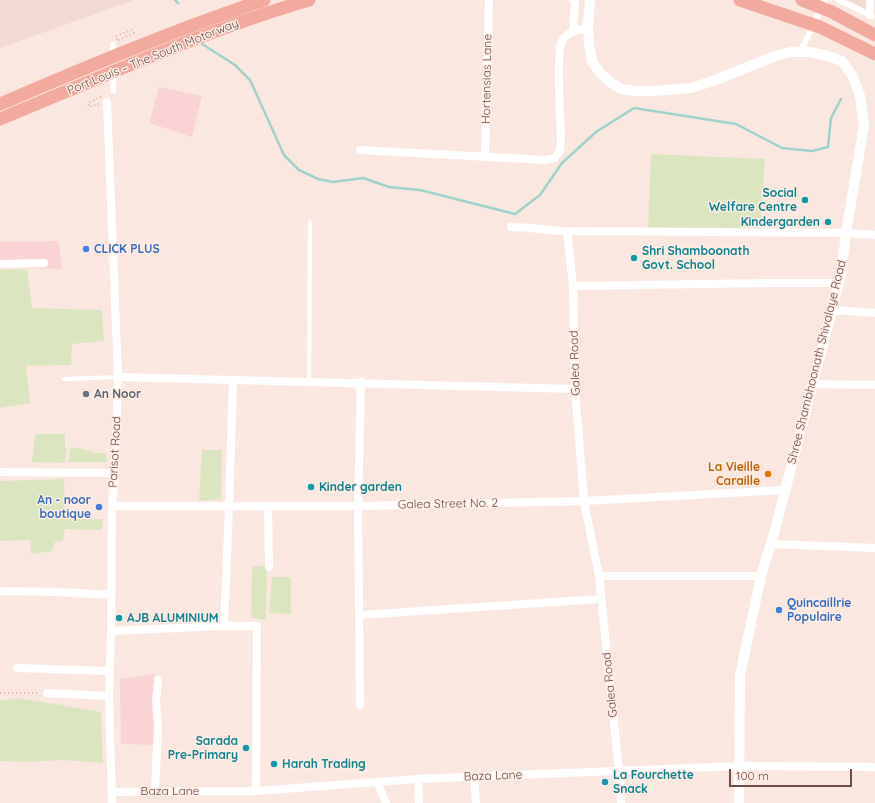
<!DOCTYPE html>
<html>
<head>
<meta charset="utf-8">
<style>
	body { margin:0 }
	#map { position:relative; width:875px; height:803px; overflow:hidden; background:#fae8e0; font-family:Quicksand,sans-serif }
	canvas { display:block }
	.scale { position:absolute; left:729px; top:769px; width:123px; height:18px; box-sizing:border-box; border:2px solid #6e4b4a; border-top:0; padding-left:5px; font-size:12px; line-height:14px; white-space:nowrap; color:#6e4b4a; -webkit-text-stroke:3px #fdede5; paint-order:stroke }
</style>
</head>
<body>
<div id="map">
<canvas width="875" height="803"></canvas>
<div class="scale">100 m</div>
</div>
<script>
const ctx = document.querySelector('canvas').getContext('2d');
ctx.lineJoin = 'round';
function paint(path, color) { ctx.fillStyle = color; ctx.fill(path, 'evenodd'); }
function stroke(path, color, width, dash) { ctx.strokeStyle = color; ctx.lineWidth = width; ctx.lineCap = dash ? 'butt' : 'round'; ctx.setLineDash(dash || []); ctx.stroke(path); }
function drawText(font, color, halo, rows, align = 'center') {
  ctx.font = font + ' Quicksand,sans-serif'; ctx.lineWidth = 3; ctx.setLineDash([]); ctx.textBaseline = 'middle'; ctx.strokeStyle = halo; ctx.fillStyle = color; for (const [text, x, y, turn = 0] of rows) {
    ctx.save(); ctx.translate(x, y); ctx.rotate((+turn || 0) * Math.PI / 180); ctx.textAlign = isNaN(turn) ? turn : align; if (halo) ctx.strokeText(text, 0, 0); ctx.fillText(text, 0, 0); ctx.restore();
  }
}
const residential = new Path2D(`
	M0,0H134L0,48Z
	M847,0H875V14Z`);
const commercial = new Path2D(`
	M159,87L202,96L192,137L149,123Z
	M59,241L62,269L0,267V242Z
	M154,674L156,745L121,744L120,679Z`);
const green = new Path2D(`
	M651,154L765,159L760,231L648,228Z
	M27,269L32,308L102,310L104,341L72,344L71,365L26,366L30,403L0,408V270Z
	M35,434H65V447L67,449L65,463L32,462Z
	M71,447L84,449L86,450H90L94,453H106L107,462H68Z
	M202,450H222L221,499L199,501Z
	M64,479L65,518L103,519L102,530L65,529L63,541L55,542L52,551L31,554V540L0,541V481Z
	M267,565L266,620L251,618L252,567Z
	M272,577H291V614L269,613Z
	M18,698L101,712L103,763L62,760L27,762L0,761V701Z`);
const stream = new Path2D(`
	M175,0L178,3
	M202,44L235,65L250,80L284,155L299,170L318,179L333,182L363,178L389,187L420,190L515,214L540,195L562,163L596,132L634,108L736,124L782,148L812,151L828,147L831,118L841,99`);
const path = new Path2D(`
	M132,30L116,36L117,41L134,33L135,36
	M99,104L89,107L88,103L102,96
	M0,693H40`);
const service = new Path2D(`
	M64,379L118,377
	M309,381L310,222`);
const pedestrian = new Path2D(`
	M839,0L870,15
	M824,1L825,0
	M817,17L818,15
	M800,52L810,32
	M113,57V45
	M113,91V72`);
const minor = new Path2D(`
	M870,0V15
	M573,31L575,2L573,0
	M107,102L118,377L115,473L112,506L111,631L109,696L112,803
	M360,150L545,160L555,158L560,150L561,141C561,124 555,49 563,39C569,31 579,30 588,27
	M485,157L489,0
	M511,227C535,227 558,233 581,231L846,233L875,235
	M567,232L573,286L575,389L584,501L599,576L619,771L621,803
	M0,264L44,263
	M573,286L767,283H839
	M832,310L875,313
	M118,377L575,389
	M813,384L875,385
	M0,472L115,473
	M112,506H358L584,501L785,490
	M268,507L269,567
	M771,544L875,548
	M599,576H761
	M0,591L58,592L111,595
	M360,615L601,599
	M224,626L229,507L233,380
	M111,631L224,626H257L256,791
	M17,668L109,671
	M47,693L109,696
	M360,705L358,506L361,382
	M474,777L476,803
	M418,779L419,803
	M377,782L386,803
	M155,791L158,726L156,700L158,680
	M112,792L256,791L417,779L739,766L875,767`);
const tertiary = new Path2D(`
	M590,0L588,27L589,43L592,62L601,74L610,82L621,89L635,91H654L691,88L713,81L775,56L790,52H809L828,56L842,61L853,77L860,96L864,125L846,233L841,275L775,530L761,576L740,675L739,803`);
const trunk = new Path2D(`
	M740,0L820,27L875,54
	M802,0L832,12L875,35
	M0,104C87,67 174,30 264,0
	M0,119C102,77 203,31 309,0`);
const markers = [
	[805,200,4,"#0f9aa8"],
	[828,222,4,"#0f9aa8"],
	[86,249,4,"#3f7fe0"],
	[634,258,4,"#0f9aa8"],
	[86,394,4,"#6b7280"],
	[768,474,4,"#e8710a"],
	[311,487,4,"#0f9aa8"],
	[99,507,4,"#3f7fe0"],
	[779,610,4,"#3f7fe0"],
	[119,618,4,"#0f9aa8"],
	[246,748,4,"#0f9aa8"],
	[274,764,4,"#0f9aa8"],
	[605,782,4,"#0f9aa8"]
];
const streetNames = [
	["Port Louis – The South Motorway",153,57,-22],
	["Hortensias Lane",487,79,-89],
	["Shree Shambhoonath Shivalaye Road",817,362,-76],
	["Galea Road",575,363,-92],
	["Parisot Road",115,452,-87],
	["Galea Street No. 2",448,504,-1],
	["Galea Road",610,685,-96],
	["Baza Lane",493,776,-2],
	["Baza Lane",170,791]
];
const cultureNames = [
	["Social",797,193,"right"],
	["Welfare Centre",797,207,"right"],
	["Kindergarden",820,222,"right"],
	["Shri Shamboonath",642,251],
	["Govt. School",642,265],
	["Kinder garden",319,487],
	["AJB ALUMINIUM",127,618],
	["Sarada",238,741,"right"],
	["Pre-Primary",238,755,"right"],
	["Harah Trading",282,764],
	["La Fourchette",613,775],
	["Snack",613,789]
];
const shopNames = [
	["CLICK PLUS",94,249],
	["An - noor",91,500,"right"],
	["boutique",91,514,"right"],
	["Quincaillrie",787,603],
	["Populaire",787,617]
];
const worshipNames = [
	["An Noor",94,394]
];
const foodNames = [
	["La Vieille",760,467],
	["Caraille",760,481]
];
paint(residential, '#f3dad2');
paint(commercial, '#fad4d5');
paint(green, '#dbe6c0');
stroke(stream, '#9ed2ca', 2.5);
stroke(path, '#d1a29e', 1.5, [1, 3]);
stroke(service, '#fff', 4);
stroke(pedestrian, '#fff', 6);
stroke(minor, '#fff', 8);
stroke(tertiary, '#fff', 10);
stroke(trunk, '#f2aa9e', 13);
for (const [x, y, r, color] of markers) { const dot = new Path2D(); dot.arc(x, y, r, 0, 2 * Math.PI); ctx.fillStyle = color; ctx.fill(dot); stroke(dot, '#fdede5', 1.5); }
drawText('12px', '#6e4b4a', '#fdede5', streetNames);
drawText('bold 12px', '#0d838f', '#fdede5', cultureNames, 'left');
drawText('bold 12px', '#366cbe', '#fdede5', shopNames, 'left');
drawText('bold 12px', '#5b616d', '#fdede5', worshipNames, 'left');
drawText('bold 12px', '#c56008', '#fdede5', foodNames, 'right');
</script>
</body>
</html>
